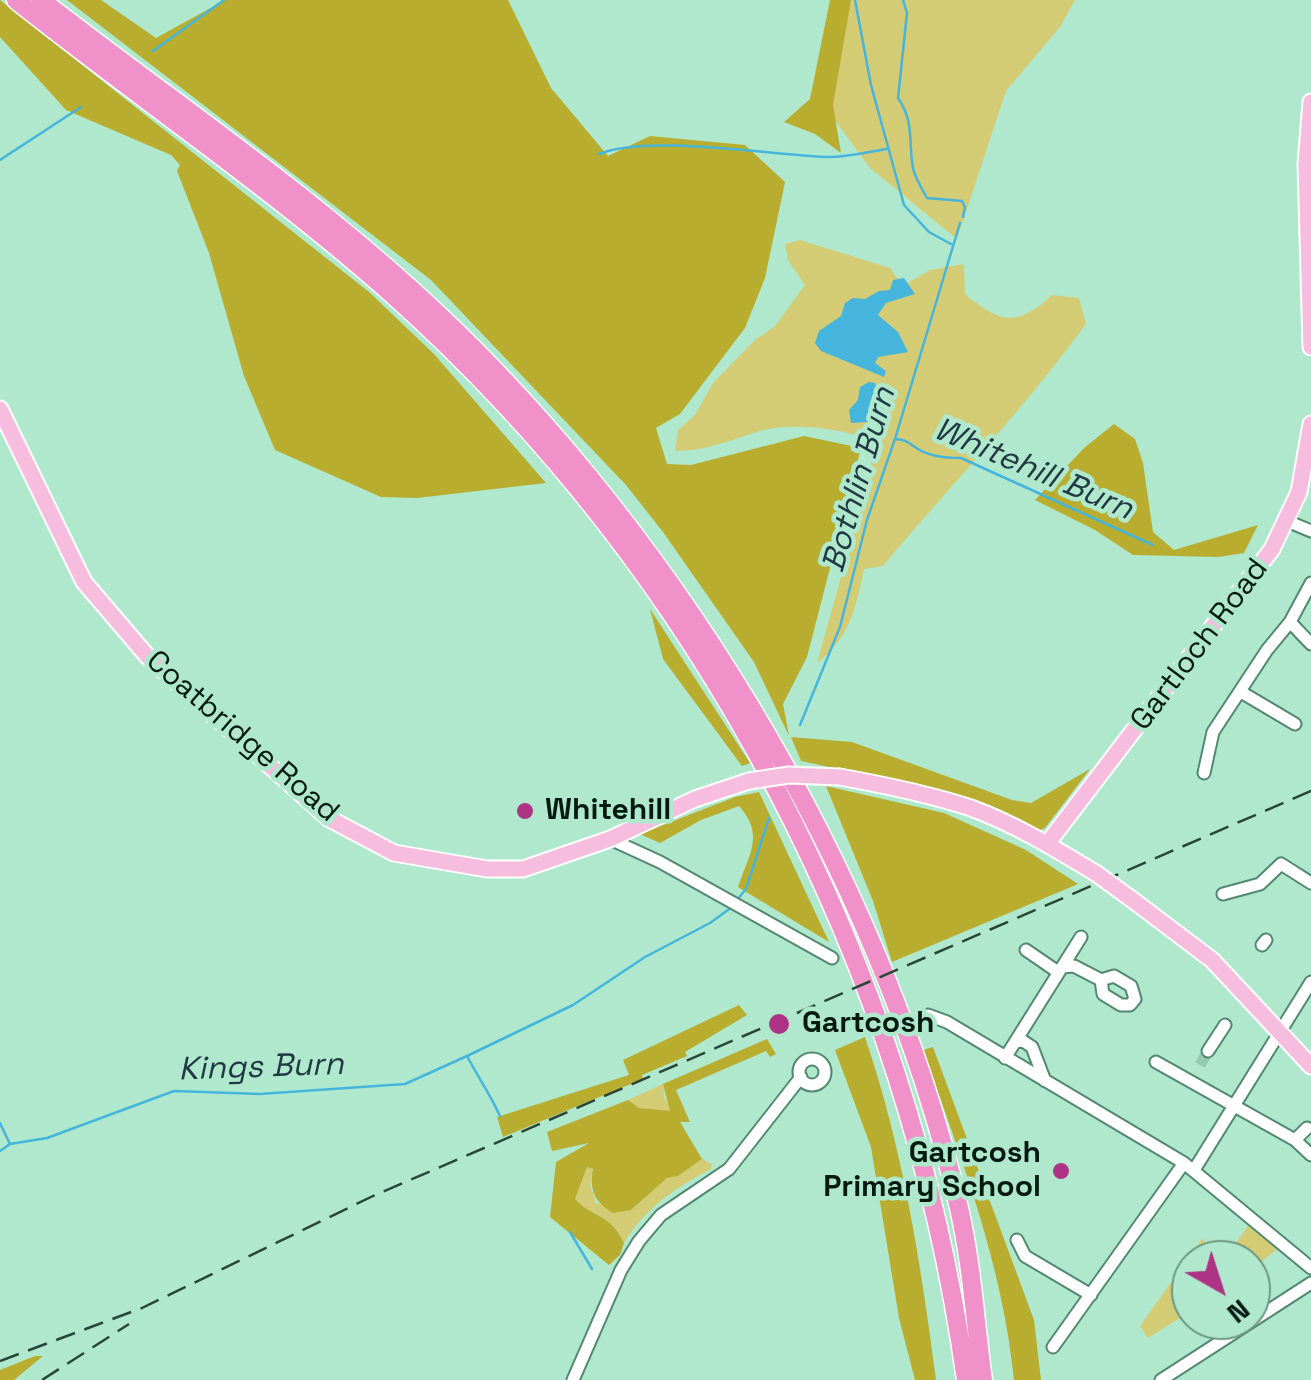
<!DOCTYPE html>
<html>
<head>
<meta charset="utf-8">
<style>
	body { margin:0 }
	#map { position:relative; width:1311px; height:1380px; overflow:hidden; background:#afe8cd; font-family:"Space Grotesk",sans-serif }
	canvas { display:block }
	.north { position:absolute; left:1171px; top:1240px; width:100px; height:100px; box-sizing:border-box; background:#afe8cd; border:2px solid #6b9682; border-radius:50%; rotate:141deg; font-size:28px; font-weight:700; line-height:40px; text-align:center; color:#041a11 }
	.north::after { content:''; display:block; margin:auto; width:35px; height:45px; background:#ae3385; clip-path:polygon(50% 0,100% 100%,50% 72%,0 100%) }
</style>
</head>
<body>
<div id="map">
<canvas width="1311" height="1380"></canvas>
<div class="north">N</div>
</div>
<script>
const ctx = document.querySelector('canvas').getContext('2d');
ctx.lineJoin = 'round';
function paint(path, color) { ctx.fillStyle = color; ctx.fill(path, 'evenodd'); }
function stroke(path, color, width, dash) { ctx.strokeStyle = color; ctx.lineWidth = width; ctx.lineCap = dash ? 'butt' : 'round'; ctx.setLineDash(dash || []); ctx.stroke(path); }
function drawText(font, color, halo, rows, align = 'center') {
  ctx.font = font + ' "Space Grotesk",sans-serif'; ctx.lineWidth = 9; ctx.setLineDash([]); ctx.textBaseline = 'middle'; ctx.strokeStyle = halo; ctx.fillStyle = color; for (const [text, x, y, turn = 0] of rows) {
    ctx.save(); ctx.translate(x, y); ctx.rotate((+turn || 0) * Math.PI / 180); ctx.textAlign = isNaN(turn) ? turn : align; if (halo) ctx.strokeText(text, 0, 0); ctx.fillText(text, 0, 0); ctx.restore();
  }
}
const green = new Path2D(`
	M843,0H1075L1060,27L1006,91L957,239L870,168L826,108Z
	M800,240L890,268L903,286L930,270L964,264L965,294C1000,323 1016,328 1052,295L1079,298L1086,324C1024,409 951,485 883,566L864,569C855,610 851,636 817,663L871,470V441C844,428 790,422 760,431C730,440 707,451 675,451L678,430L695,415L713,383L755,340L775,326L805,285L788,260L785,244Z
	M663,1084L665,1099L675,1114L639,1108L628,1100Z
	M702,1159L712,1164L711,1169C675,1188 645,1208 624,1243C610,1213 594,1219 575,1199L587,1167L593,1169L590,1185L596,1203L631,1210L667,1177L678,1176Z
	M1248,1226L1277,1249L1251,1271V1260H1191V1311L1148,1338L1140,1326L1202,1239L1225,1258Z`);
const forest = new Path2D(`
	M0,0L369,292L434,354L546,483L417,498L381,497L275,450L244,376L209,253L177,171L180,165L171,155L66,110L0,37Z
	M67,0H101L156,38L225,0H508L551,88L608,156L650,136L745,145L785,182L765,278L745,328L680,414L656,428L667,464L691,465L804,436L861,448L807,657L783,704L789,736L754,662L663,532L626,485L431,280Z
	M830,0H851L833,105L841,153L815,134L784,122L810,99Z
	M1114,424L1135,439L1143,463L1153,532L1174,550L1258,525L1244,553L1219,557L1133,555L1095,530L1035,500L1084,448Z
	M650,609L750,763L742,766L663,659Z
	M791,737L852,742L1012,800L1031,803L1090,769L1045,828L1037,831L964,796L801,761Z
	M826,786L944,813L1026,850L1078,884L892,962L873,901Z
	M759,792L829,942L738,887C749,854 765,835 739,806L701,820L660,843L640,834L735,797Z
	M739,1005L747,1015L685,1052L687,1056L642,1075L643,1079L503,1137L497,1117L629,1075L623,1060Z
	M865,1037C903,1149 921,1264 936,1380H915L899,1318L871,1147L835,1050Z
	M767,1039L776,1054L770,1057L766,1051L676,1090L690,1122H680L702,1159L678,1176L667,1178L631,1210L613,1213C595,1202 589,1191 593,1169L587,1167L575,1199C594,1219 610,1213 624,1243L620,1255L609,1265L550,1217L556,1162L589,1143L552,1151L547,1132L628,1100L639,1108L670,1111L663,1084Z
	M933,1047L1034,1320L1041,1380H1014C1003,1266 961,1157 923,1050Z
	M35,1356H43L14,1380H0V1370Z`);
const water = new Path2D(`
	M904,278L915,294L886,303L878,315L898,332L908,352L878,357L875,363L886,371L884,377L821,351L815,343L819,331L841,316L845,303L853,298L865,299L879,291L890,290L893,280Z
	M869,382L875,383L885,409L867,422L851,423L849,410L858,400L860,387Z`);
const stream = new Path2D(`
	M855,0L871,85L904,205L929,232L951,244
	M903,0L907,13L898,98C915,123 908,141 913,168C915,178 922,189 927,198L962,201L965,207L963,217
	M153,51L224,0
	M599,154C648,134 769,155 825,157C845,158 867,152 887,149
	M0,160L81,107
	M895,439C908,440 908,443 918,449C930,457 948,458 961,458L1153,545
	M800,725L840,627L867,520L895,439L960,223
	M737,900L746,889L769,818
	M500,1116C490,1094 478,1077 467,1056L573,1005L645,957L710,923L732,907
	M0,1123L10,1144
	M0,1151L10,1144L47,1138L174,1091L260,1094L405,1084L467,1056
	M570,1232L592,1269`);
const minorTunnel = new Path2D(`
	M1200,1065L1208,1051`);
const minor = new Path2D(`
	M1287,521L1311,531
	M1290,622L1311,644
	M1241,692L1295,724
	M1204,773L1213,732L1267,650L1290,622L1311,583
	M610,839L660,862L832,958
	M1223,894L1260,884L1281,864L1311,883
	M1262,945L1266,940
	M1026,950L1058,972
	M1062,967L1074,966L1101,980L1114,976L1131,986L1135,999L1130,1005H1121L1103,994L1101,980
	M928,1015L947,1022L1184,1163L1311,1268
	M1015,1042L1023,1041L1032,1047L1045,1081
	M1208,1051L1225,1025
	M1005,1058L1081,937
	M799 1072a13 13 0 1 1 26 0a13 13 0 1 1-26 0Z
	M1156,1062L1295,1140L1307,1128
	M1295,1140L1311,1155
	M1194,1170L1311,982
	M1017,1240L1025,1256L1091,1295
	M1053,1347L1184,1163
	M573,1380L621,1270L639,1241L661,1215L729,1169L801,1077
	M1161,1380L1311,1283`);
const major = new Path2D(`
	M1311,102L1306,164L1311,347
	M0,409L84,582L148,657L328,818L394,853L487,869H523L610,839L695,799L749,781
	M840,777C884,785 929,794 971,808C1015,824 1057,850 1097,874
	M1047,844L1272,549L1299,492L1311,424
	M1134,901L1212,960L1311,1066`);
const highway = new Path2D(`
	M16,0C140,99 274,189 393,295C706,575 908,965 966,1380
	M41,0C162,94 290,181 404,283C663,513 881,870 959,1208C972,1265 975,1322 983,1380`);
const rail = new Path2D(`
	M0,1361L142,1308L373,1196L1311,791
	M42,1380L129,1324`);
const majorBridge = new Path2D(`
	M749,781L789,775L840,777
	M1097,874L1134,901`);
const markers = [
	[525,811,10,"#ae3385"],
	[779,1024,12,"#ae3385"],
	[1061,1171,10,"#ae3385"]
];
const streetNames = [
	["Gartloch Road",1200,645,-53],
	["Coatbridge Road",242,737,41]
];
const poiNames = [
	["Whitehill",545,811],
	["Gartcosh",802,1024],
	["Gartcosh",1041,1154,"right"],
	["Primary School",1041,1188,"right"]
];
const waterNames = [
	["Whitehill Burn",1033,470,23],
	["Bothlin Burn",860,480,-74],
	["Kings Burn",261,1068,-2]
];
paint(green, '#d3cc75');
paint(forest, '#b8ad2e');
paint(water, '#46b5db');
stroke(stream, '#46b5db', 2.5);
stroke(minorTunnel, '#95c9b1', 11, [11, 5.5]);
stroke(minor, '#528870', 15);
stroke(major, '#fff', 19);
stroke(highway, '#fff', 21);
stroke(minor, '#fff', 11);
stroke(major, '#f6bddf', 15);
stroke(highway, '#f091c9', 18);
stroke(rail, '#294639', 2.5, [20, 10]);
stroke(majorBridge, '#fff', 19, []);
stroke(majorBridge, '#f6bddf', 15);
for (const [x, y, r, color] of markers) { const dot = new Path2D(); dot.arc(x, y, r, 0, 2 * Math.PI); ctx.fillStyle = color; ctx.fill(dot); stroke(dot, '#afe8cd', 4); }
drawText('30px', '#041a11', '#afe8cd', streetNames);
drawText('bold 30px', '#041a11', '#afe8cd', poiNames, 'left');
drawText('italic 32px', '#213943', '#afe8cd', waterNames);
</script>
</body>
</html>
